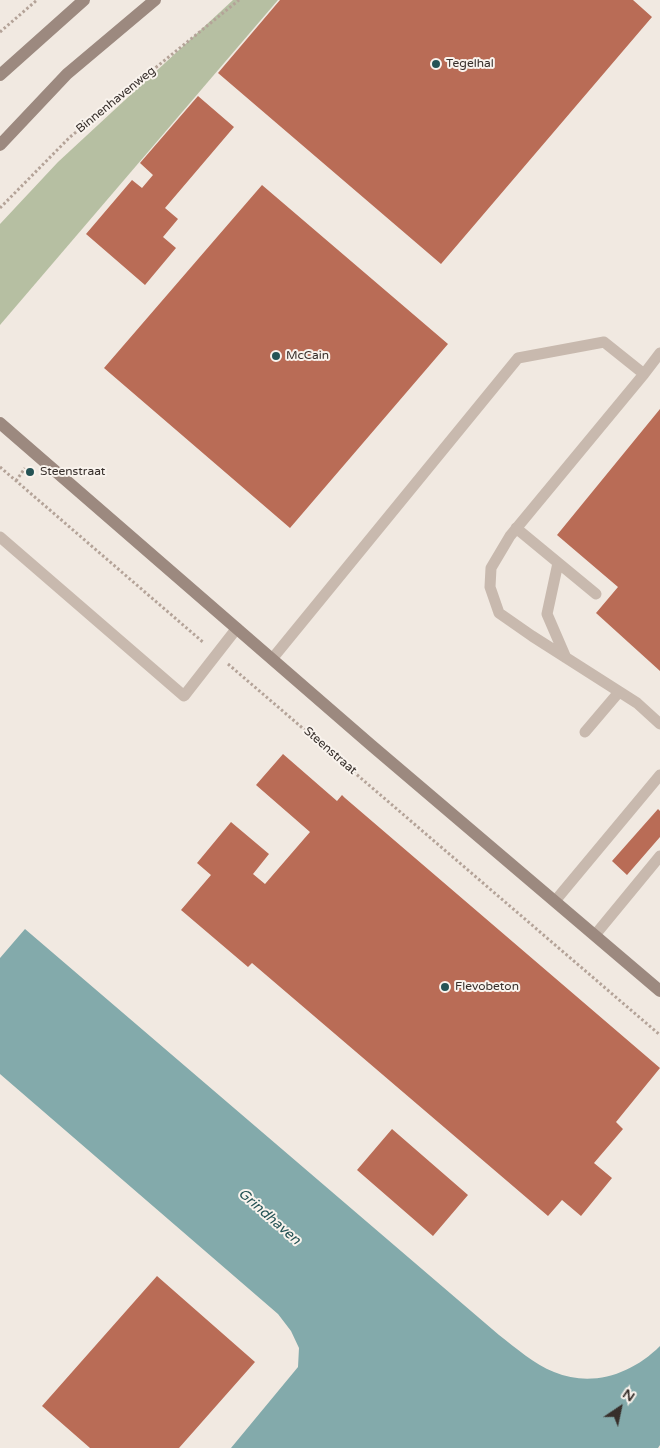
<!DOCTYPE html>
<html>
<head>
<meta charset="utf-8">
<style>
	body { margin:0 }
	#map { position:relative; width:660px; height:1448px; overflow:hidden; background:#f1e9e1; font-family:"Varela Round",sans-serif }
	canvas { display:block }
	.north { position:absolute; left:595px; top:1383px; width:50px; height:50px; -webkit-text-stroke:4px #f9f3ed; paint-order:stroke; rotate:34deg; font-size:14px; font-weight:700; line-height:20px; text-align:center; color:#372f2b }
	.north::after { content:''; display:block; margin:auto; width:18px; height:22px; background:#372f2b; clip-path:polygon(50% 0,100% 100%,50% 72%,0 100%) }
</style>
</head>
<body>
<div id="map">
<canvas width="660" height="1448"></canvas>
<div class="north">N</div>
</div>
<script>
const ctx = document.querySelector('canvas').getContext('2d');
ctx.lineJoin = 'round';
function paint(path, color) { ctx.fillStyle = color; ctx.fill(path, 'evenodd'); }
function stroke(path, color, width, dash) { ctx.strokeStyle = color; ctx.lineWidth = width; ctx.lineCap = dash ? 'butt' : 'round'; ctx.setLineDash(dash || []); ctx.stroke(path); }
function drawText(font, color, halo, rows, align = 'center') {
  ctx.font = font + ' "Varela Round",sans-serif'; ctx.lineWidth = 4; ctx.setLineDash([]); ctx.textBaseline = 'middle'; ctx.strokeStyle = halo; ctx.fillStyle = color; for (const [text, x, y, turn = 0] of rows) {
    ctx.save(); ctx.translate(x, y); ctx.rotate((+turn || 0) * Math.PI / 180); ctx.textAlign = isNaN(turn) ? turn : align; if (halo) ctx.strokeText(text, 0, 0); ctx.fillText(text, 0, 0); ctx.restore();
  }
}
const green = new Path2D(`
	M233,0H278L0,325V224L58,162Z`);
const water = new Path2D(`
	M25,929L499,1335C516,1348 534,1364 554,1372C592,1388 632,1374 660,1346V1445L658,1448H231L298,1367L299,1348L291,1331L278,1314L0,1074V958Z`);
const building = new Path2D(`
	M280,0H633L652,17L441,264L218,73Z
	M198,96L234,127L165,208L178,219L163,237L176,248L145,285L86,234L132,180L142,188L153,175L140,163Z
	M262,185L448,344L290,528L104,368Z
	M660,409V671L596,613L618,587L557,535Z
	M283,754L337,801L342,795L345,798L660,1068L616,1122L623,1129L594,1163L612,1178L581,1216L562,1200L548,1216L252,963L248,967L181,910L211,875L197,863L231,822L269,854L253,874L265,884L310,832L256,785Z
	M658,809L660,811V837L627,875L612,861Z
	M392,1129L468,1195L433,1236L357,1170Z
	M157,1276L255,1362L179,1448H90L42,1406Z`);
const path = new Path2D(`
	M0,32L37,0
	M0,208L70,137L239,0
	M0,467L204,643
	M16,481L25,468
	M228,664L660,1035`);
const lane = new Path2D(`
	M644,374L510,536L491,568L490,587L499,613L532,636L637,703L660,724
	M516,528L596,594
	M0,537L184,696L237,628
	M558,563L547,614L566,658
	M272,659L518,358L604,342L644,374L660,353
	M585,732L619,692
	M555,901L660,775
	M595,935L660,856`);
const secondary = new Path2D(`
	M0,75L84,0
	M0,145L67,74L155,0
	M0,423L371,745L660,991`);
const markers = [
	[436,64,5,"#255355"],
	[276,356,5,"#255355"],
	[30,472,5,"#255355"],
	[445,987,5,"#255355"]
];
const poiNames = [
	["Tegelhal",446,64],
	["McCain",286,356],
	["Steenstraat",40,472],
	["Flevobeton",455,987]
];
const streetNames = [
	["Binnenhavenweg",116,100,-39],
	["Steenstraat",330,751,41]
];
const waterNames = [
	["Grindhaven",269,1217,41]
];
paint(green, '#b6bfa2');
paint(water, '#83aaab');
paint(building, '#b96c56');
stroke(path, '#b4a398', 3, [2.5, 2.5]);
stroke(lane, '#c8b9ae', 11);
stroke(secondary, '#9c897f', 12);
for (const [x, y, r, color] of markers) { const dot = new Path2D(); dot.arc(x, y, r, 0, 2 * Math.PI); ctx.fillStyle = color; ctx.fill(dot); stroke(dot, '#f9f3ed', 2); }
drawText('12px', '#372f2b', '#f9f3ed', poiNames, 'left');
drawText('12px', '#372f2b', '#f9f3ed', streetNames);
drawText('italic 14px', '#255355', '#f9f3ed', waterNames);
</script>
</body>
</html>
